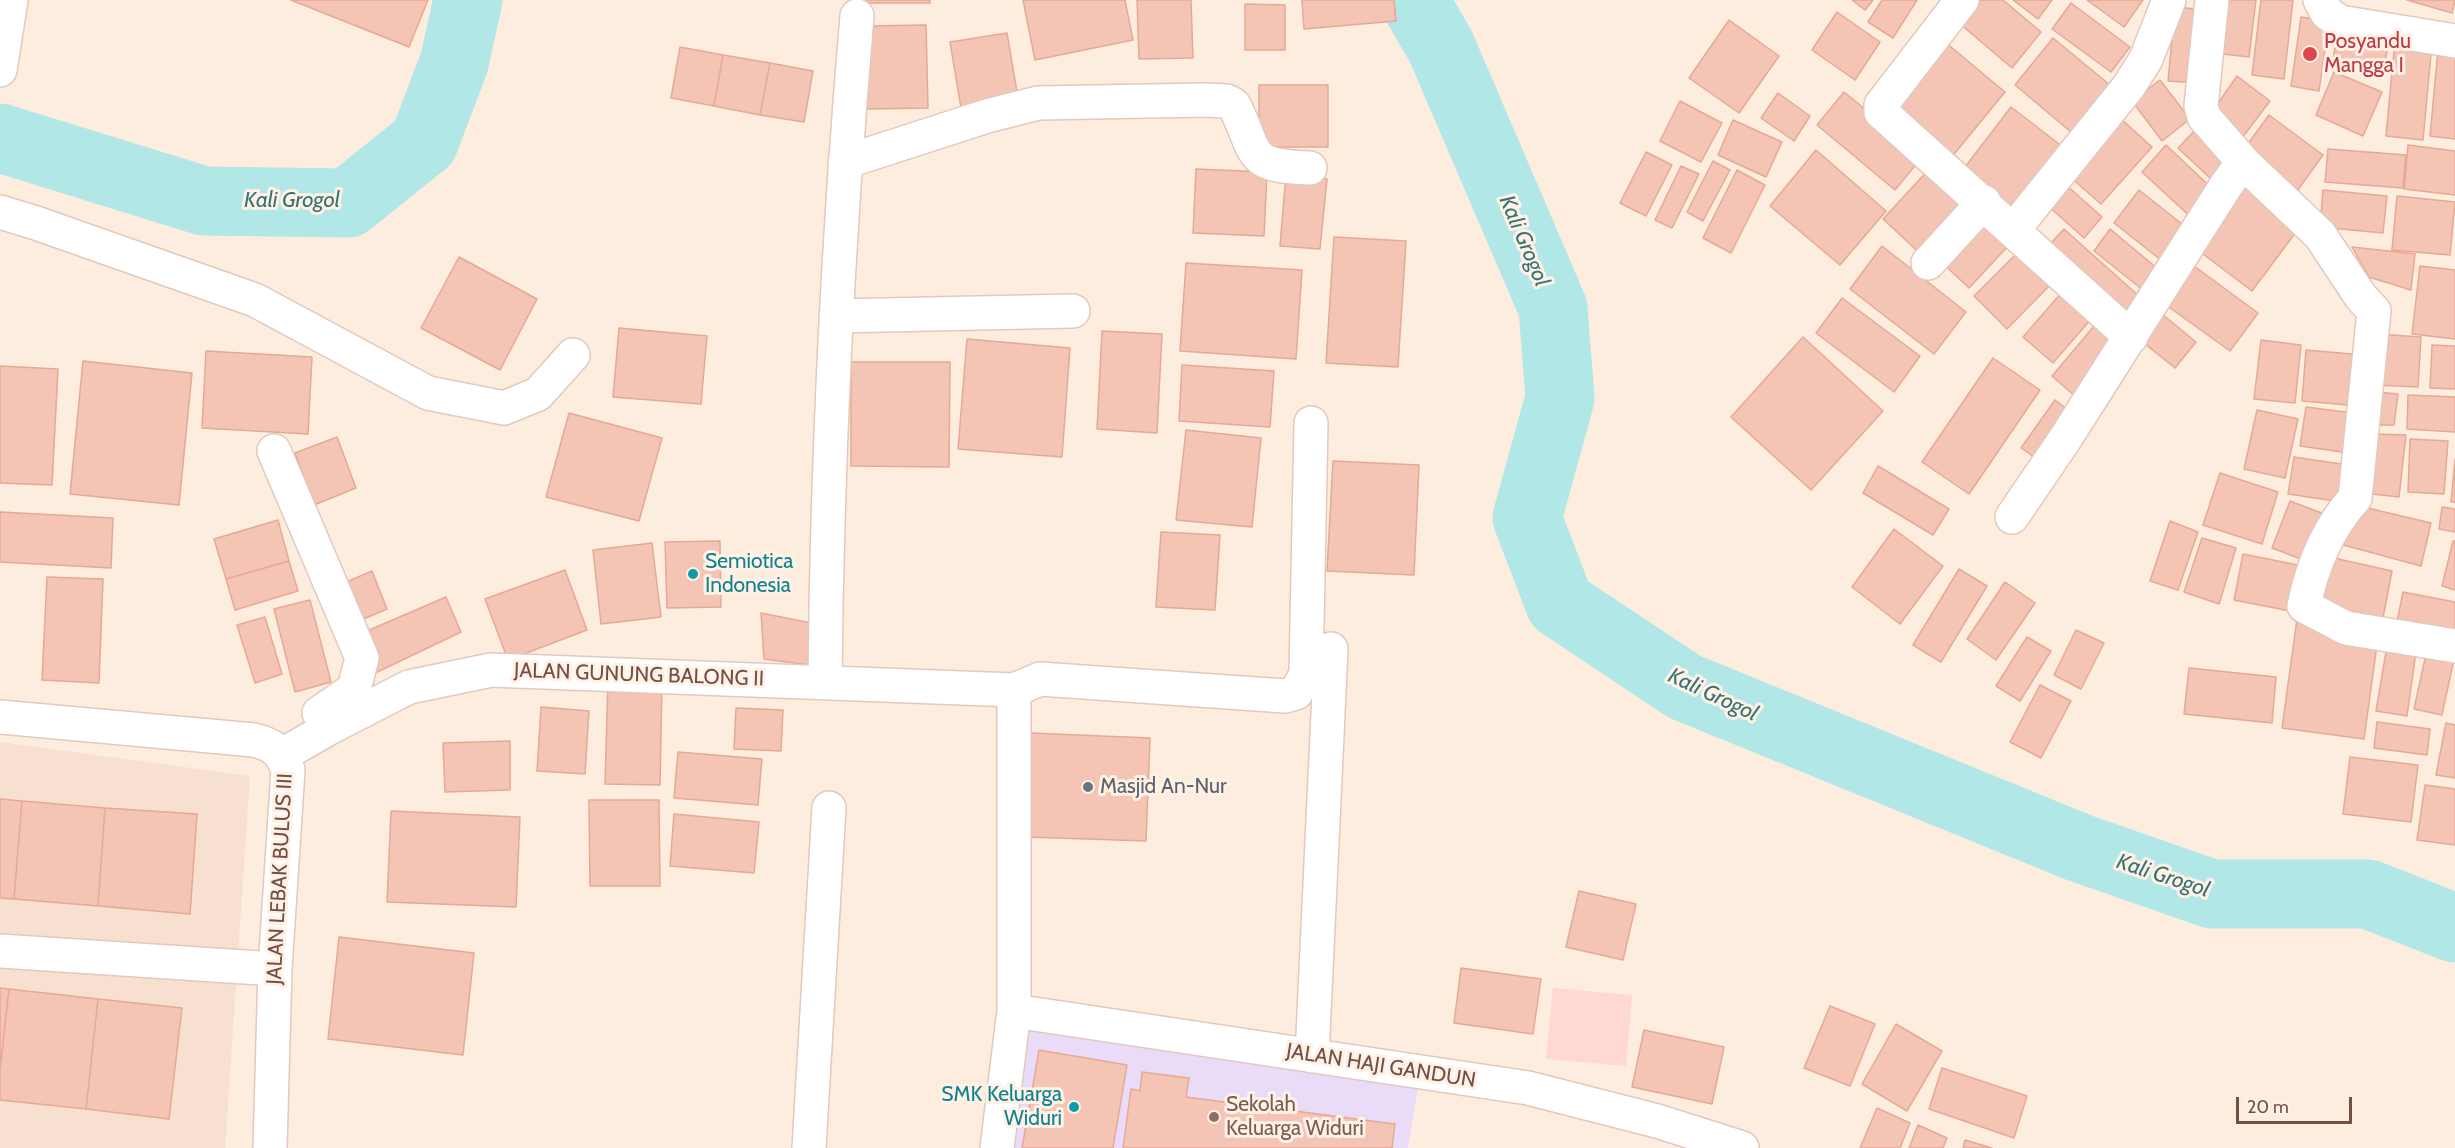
<!DOCTYPE html>
<html>
<head>
<meta charset="utf-8">
<style>
	body { margin:0 }
	#map { position:relative; width:2455px; height:1148px; overflow:hidden; background:#fdedde; font-family:Cabin,sans-serif }
	canvas { display:block }
	.scale { position:absolute; left:2236px; top:1097px; width:116px; height:27px; box-sizing:border-box; border:3px solid #744f45; border-top:0; padding-left:8px; font-size:18px; line-height:21px; white-space:nowrap; color:#744f45; -webkit-text-stroke:4px #fff1e5; paint-order:stroke }
</style>
</head>
<body>
<div id="map">
<canvas width="2455" height="1148"></canvas>
<div class="scale">20 m</div>
</div>
<script>
const ctx = document.querySelector('canvas').getContext('2d');
ctx.lineJoin = 'round';
function paint(path, color) { ctx.fillStyle = color; ctx.fill(path, 'evenodd'); }
function stroke(path, color, width, dash) { ctx.strokeStyle = color; ctx.lineWidth = width; ctx.lineCap = dash ? 'butt' : 'round'; ctx.setLineDash(dash || []); ctx.stroke(path); }
function drawText(font, color, halo, rows, align = 'center') {
  ctx.font = font + ' Cabin,sans-serif'; ctx.lineWidth = 6; ctx.setLineDash([]); ctx.textBaseline = 'middle'; ctx.strokeStyle = halo; ctx.fillStyle = color; for (const [text, x, y, turn = 0] of rows) {
    ctx.save(); ctx.translate(x, y); ctx.rotate((+turn || 0) * Math.PI / 180); ctx.textAlign = isNaN(turn) ? turn : align; if (halo) ctx.strokeText(text, 0, 0); ctx.fillText(text, 0, 0); ctx.restore();
  }
}
const residential = new Path2D(`
	M0,742L250,776L225,1148H0Z`);
const commercial = new Path2D(`
	M1553,988L1632,995L1626,1066L1546,1059Z`);
const education = new Path2D(`
	M1025,1026L1418,1087L1408,1148H1011Z`);
const river = new Path2D(`
	M1414,0L1441,47L1553,308L1560,398L1527,518L1560,604L1685,687L2080,848L2212,894H2368L2455,928
	M0,138L204,201L348,203L424,142L454,63L468,0`);
const building = new Path2D(`
	M291,0H428L409,47Z
	M866,0H930V3H866Z
	M1023,0H1125L1133,40L1035,60Z
	M1137,0H1191L1193,58L1139,59Z
	M1302,0H1394L1396,21L1304,29Z
	M1852,0H1873L1865,10Z
	M1882,0H1917L1893,38L1868,22Z
	M1978,0H2003L2041,32L2012,68L1959,23Z
	M2013,0H2052L2038,19Z
	M2087,0H2143L2124,27Z
	M2220,0H2256L2249,57L2214,53Z
	M2261,0H2293L2284,79L2252,75Z
	M2407,0H2455V1L2452,13Z
	M2071,3L2130,47L2111,72L2052,29Z
	M1245,4L1285,5V50H1245Z
	M2175,7L2207,10L2201,83L2168,81Z
	M1837,12L1880,42L1855,80L1812,50Z
	M2301,17L2329,21L2319,91L2291,86Z
	M1729,20L1779,56L1739,113L1689,78Z
	M926,25L928,108L867,109L866,26Z
	M1007,33L1018,98L961,108L950,42Z
	M2337,36L2388,45L2383,74L2332,65Z
	M2053,38L2110,85L2071,132L2015,85Z
	M2395,40L2432,43L2423,140L2386,136Z
	M1945,42L2005,92L1950,159L1889,110Z
	M680,47L723,55L714,106L671,98Z
	M2438,50L2455,51V139L2430,136Z
	M723,55L770,63L760,115L714,106Z
	M770,63L813,71L804,122L760,115Z
	M2334,72L2382,92L2363,136L2316,115Z
	M2237,76L2270,101L2239,142L2207,119Z
	M2160,80L2190,119L2162,141L2132,101Z
	M1259,85H1328V147H1259Z
	M1844,92L1923,156L1895,190L1817,125Z
	M1778,93L1810,116L1794,141L1761,118Z
	M1680,101L1722,123L1701,162L1660,141Z
	M2011,107L2063,147L2013,211L1962,171Z
	M2269,115L2323,155L2297,191L2242,152Z
	M2120,118L2152,147L2101,204L2069,176Z
	M1733,120L1782,142L1766,177L1718,155Z
	M2203,122L2235,153L2210,178L2178,148Z
	M2166,145L2219,195L2195,221L2142,172Z
	M2408,145L2455,151V195L2404,189Z
	M2328,149L2406,155L2403,188L2325,182Z
	M1816,150L1886,211L1840,265L1770,206Z
	M1646,152L1672,165L1646,216L1620,203Z
	M1713,161L1730,170L1703,221L1687,212Z
	M1933,165L1975,205L1925,258L1883,219Z
	M1681,166L1699,174L1672,228L1655,220Z
	M1196,169L1267,172L1264,236L1193,233Z
	M1737,170L1765,185L1731,253L1703,238Z
	M1286,175L1327,179L1320,249L1280,246Z
	M2246,181L2302,224L2252,291L2195,248Z
	M2065,184L2102,217L2084,238L2047,205Z
	M2139,190L2187,228L2161,260L2114,223Z
	M2323,190L2387,196L2383,233L2320,227Z
	M2397,196L2455,202L2450,255L2392,250Z
	M1980,214L2011,243L1969,288L1937,258Z
	M2064,229L2150,306L2128,331L2042,253Z
	M2110,229L2164,274L2148,294L2094,251Z
	M1334,237L1406,241L1398,367L1326,363Z
	M1882,246L1966,312L1934,354L1850,289Z
	M2352,247L2415,254L2411,290L2369,277Z
	M2019,251L2052,283L2007,329L1974,296Z
	M459,257L537,299L500,370L421,328Z
	M1186,263L1302,270L1296,359L1180,351Z
	M2194,266L2258,313L2230,351L2166,305Z
	M2420,266L2455,270V339L2412,334Z
	M2069,284L2098,311L2053,363L2023,337Z
	M1842,298L1920,356L1894,392L1816,333Z
	M2157,310L2196,342L2175,368L2135,336Z
	M2095,325L2119,346L2076,397L2052,376Z
	M619,328L707,336L701,404L613,397Z
	M1102,331L1162,334L1157,433L1097,429Z
	M2378,334L2421,337L2418,387L2375,385Z
	M1803,337L1883,411L1811,490L1731,417Z
	M967,339L1070,348L1062,457L958,449Z
	M2261,340L2301,345L2295,403L2254,399Z
	M2432,345L2455,346V389L2430,388Z
	M2306,350L2363,355L2359,406L2302,401Z
	M206,351L312,357L308,434L202,428Z
	M1993,358L2040,390L1969,494L1922,462Z
	M83,361L192,373L179,505L70,494Z
	M851,362H950L949,467L851,466Z
	M1182,365L1274,371L1270,427L1179,421Z
	M0,366L58,369L52,485L0,483Z
	M2377,392L2398,394L2394,425H2377Z
	M2408,395L2455,397V432L2407,429Z
	M2055,400L2073,414L2040,461L2021,448Z
	M2306,407L2361,414L2356,454L2300,446Z
	M2257,410L2298,419L2285,478L2244,469Z
	M569,413L662,438L639,521L546,497Z
	M1186,430L1261,438L1252,527L1176,520Z
	M2374,434L2406,435L2399,497L2363,493Z
	M337,437L356,488L314,505L295,453Z
	M2410,439L2448,441L2444,494L2408,492Z
	M2294,457L2348,465L2342,502L2288,494Z
	M2455,459V502H2451Z
	M1333,461L1419,465L1414,575L1327,571Z
	M1878,466L1949,509L1933,535L1863,493Z
	M2220,473L2278,492L2262,544L2203,525Z
	M2290,501L2327,515L2309,562L2272,548Z
	M2363,507L2431,523L2421,566L2336,543Z
	M2442,507L2455,509V532L2439,529Z
	M0,512L113,518L111,568L0,562Z
	M278,520L289,561L226,579L214,539Z
	M2170,521L2198,532L2178,590L2150,581Z
	M1894,529L1943,566L1900,624L1852,587Z
	M1161,532L1220,535L1215,610L1156,607Z
	M2202,538L2236,548L2219,604L2184,592Z
	M720,541L721,607L667,608L665,542Z
	M2453,541H2455V590L2442,586Z
	M652,543L661,617L601,624L593,550Z
	M2243,554L2303,566L2295,612L2234,600Z
	M2325,556L2392,571L2383,618L2315,603Z
	M289,561L298,591L235,610L226,579Z
	M1959,569L1987,586L1941,662L1913,645Z
	M565,570L587,630L508,660L485,599Z
	M372,571L387,609L352,624L337,586Z
	M47,577L103,579L99,683L42,680Z
	M2005,582L2035,603L1996,660L1967,639Z
	M2403,592L2455,602V639L2396,627Z
	M446,597L461,632L371,675L360,634Z
	M310,600L331,682L295,692L274,609Z
	M761,613L811,623L809,665L764,659Z
	M265,617L282,674L255,683L237,625Z
	M2297,619L2377,645L2364,739L2282,728Z
	M2076,630L2104,643L2081,689L2054,675Z
	M2027,637L2051,651L2020,701L1996,686Z
	M2387,646L2416,652L2407,716L2376,711Z
	M2426,654L2454,659L2442,715L2414,709Z
	M2189,668L2276,677L2272,723L2184,714Z
	M608,680L662,681L660,785L605,784Z
	M2040,685L2071,701L2041,758L2010,742Z
	M541,707L589,711L585,774L537,771Z
	M736,708L783,710L781,751L734,749Z
	M2377,722L2430,729L2427,755L2374,748Z
	M2446,723L2455,725V778L2436,775Z
	M1030,733L1150,738L1146,841L1026,837Z
	M510,741V790L445,792L443,743Z
	M678,752L762,759L758,805L674,798Z
	M2350,757L2418,765L2411,822L2343,814Z
	M2425,785L2455,789V845L2417,840Z
	M0,799L22,801L14,899L0,898Z
	M589,800H659L660,886H590Z
	M22,801L105,808L98,906L14,899Z
	M105,808L197,814L190,914L98,906Z
	M391,811L520,817L516,907L387,902Z
	M674,814L759,822L754,873L670,866Z
	M1579,891L1636,904L1623,960L1566,947Z
	M339,937L474,953L463,1055L328,1039Z
	M1461,968L1541,979L1533,1034L1454,1023Z
	M0,988L9,989L0,1070Z
	M9,989L98,999L86,1109L0,1100V1070Z
	M98,999L182,1008L169,1119L86,1109Z
	M1830,1006L1875,1024L1850,1086L1804,1068Z
	M1896,1024L1942,1051L1907,1111L1862,1084Z
	M1644,1030L1724,1047L1712,1104L1632,1087Z
	M1039,1050L1127,1065L1113,1148H1022Z
	M1942,1068L2027,1096L2014,1138L1929,1109Z
	M1142,1072L1189,1078L1186,1097L1395,1124L1392,1148H1123L1131,1089L1140,1091Z
	M1877,1108L1910,1123L1900,1148H1860Z
	M1918,1125L1947,1138L1943,1148H1909Z
	M1965,1140L1992,1148H1963Z`);
const minor = new Path2D(`
	M1962,0L1881,105V112L2131,337
	M2212,0L2201,106L2204,117L2245,164
	M2320,0L2327,13L2340,22L2455,41
	M0,70L11,0
	M845,162L987,116L1038,103L1205,100L1227,101L1234,105C1259,154 1244,166 1310,168
	M0,212L36,223L255,300L428,393L504,408L538,394L573,355
	M2014,229L2129,86L2146,59L2169,0
	M1928,263L1984,202
	M836,316L1073,311
	M274,451L362,658L354,689L319,713
	M2012,517L2065,439L2225,187L2235,173L2245,164L2320,235L2361,297L2374,311L2355,498C2327,529 2312,566 2304,606L2346,628L2455,646
	M825,682C827,460 838,238 857,16
	M0,717L254,740C274,745 281,751 288,770L275,969L270,1148
	M282,755L331,727L409,687L491,670L1014,690L1040,679L1285,696L1296,693L1306,674L1311,423
	M0,951L275,969
	M1014,1011L1528,1088L1657,1121L1742,1148
	M1312,1056L1331,649
	M809,1148L829,808
	M997,1148L1014,1011V690`);
const markers = [
	[2310,54,8,"#e0444e"],
	[693,574,6,"#0f9aa8"],
	[1088,787,6,"#6b7280"],
	[1074,1107,6,"#0f9aa8"],
	[1214,1117,6,"#8d6e63"]
];
const healthNames = [
	["Posyandu",2324,42],
	["Mangga I",2324,66]
];
const cultureNames = [
	["Semiotica",705,562],
	["Indonesia",705,586],
	["SMK Keluarga",1062,1095,"right"],
	["Widuri",1062,1119,"right"]
];
const streetNames = [
	["JALAN GUNUNG BALONG II",639,675,2],
	["JALAN LEBAK BULUS III",280,879,-87],
	["JALAN HAJI GANDUN",1381,1066,9]
];
const worshipNames = [
	["Masjid An-Nur",1100,787]
];
const educationNames = [
	["Sekolah",1226,1105],
	["Keluarga Widuri",1226,1129]
];
const waterNames = [
	["Kali Grogol",292,201],
	["Kali Grogol",1524,241,67],
	["Kali Grogol",1713,695,25],
	["Kali Grogol",2163,876,18]
];
paint(residential, '#f7e0cf');
paint(commercial, '#fed8d1');
paint(education, '#eadbf9');
stroke(river, '#b2e7e7', 69);
paint(building, '#f4c4b5');
stroke(building, '#e7a894', 1.5);
stroke(minor, '#e3c9bd', 36);
stroke(minor, '#fff', 33);
for (const [x, y, r, color] of markers) { const dot = new Path2D(); dot.arc(x, y, r, 0, 2 * Math.PI); ctx.fillStyle = color; ctx.fill(dot); stroke(dot, '#fff1e5', 2); }
drawText('21px', '#be3a42', '#fff1e5', healthNames, 'left');
drawText('21px', '#0d838f', '#fff1e5', cultureNames, 'left');
drawText('21px', '#744f45', '#fff1e5', streetNames);
drawText('21px', '#5b616d', '#fff1e5', worshipNames, 'left');
drawText('21px', '#785e54', '#fff1e5', educationNames, 'left');
drawText('italic 22px', '#367374', '#fff1e5', waterNames);
</script>
</body>
</html>
